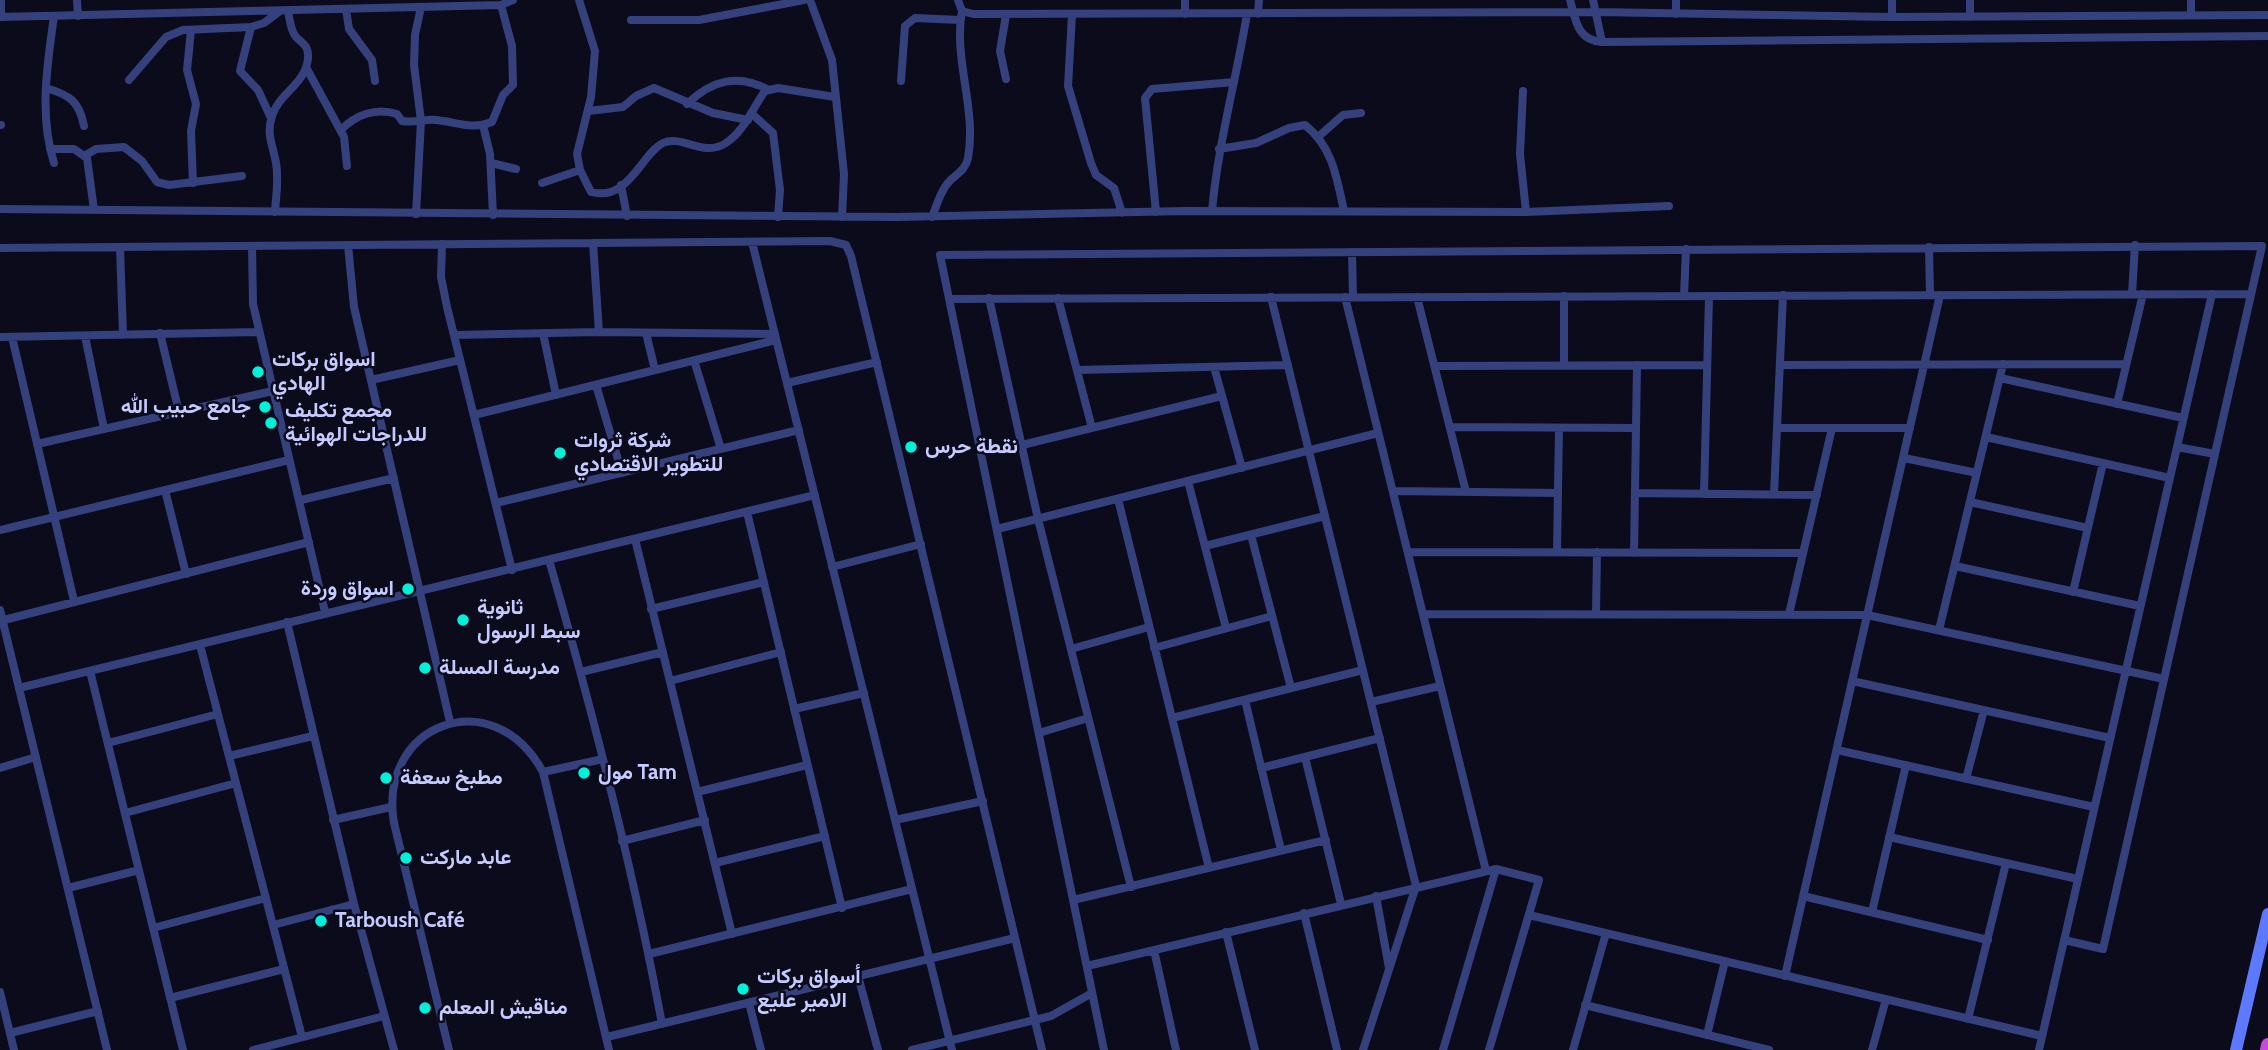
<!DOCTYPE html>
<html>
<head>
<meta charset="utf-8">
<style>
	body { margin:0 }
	canvas { display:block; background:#0b0b1c }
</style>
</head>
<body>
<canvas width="2268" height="1050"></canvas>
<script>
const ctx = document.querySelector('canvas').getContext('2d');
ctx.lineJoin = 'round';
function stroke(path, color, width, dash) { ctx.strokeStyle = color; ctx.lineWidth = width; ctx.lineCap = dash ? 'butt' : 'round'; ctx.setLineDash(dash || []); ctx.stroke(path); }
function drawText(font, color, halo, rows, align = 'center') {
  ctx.font = font + ' Cabin,Vazirmatn,sans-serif'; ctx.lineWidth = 5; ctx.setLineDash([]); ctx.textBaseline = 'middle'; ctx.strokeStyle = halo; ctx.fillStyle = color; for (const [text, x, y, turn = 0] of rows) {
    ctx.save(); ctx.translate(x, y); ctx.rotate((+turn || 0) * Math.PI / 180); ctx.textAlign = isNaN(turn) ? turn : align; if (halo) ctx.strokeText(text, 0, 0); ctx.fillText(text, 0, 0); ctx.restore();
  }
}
const minor = new Path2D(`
	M1,0V17
	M77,0L78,16
	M579,0L595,51L591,97L577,154L580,170L591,192C629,202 641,154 663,143C682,134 703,158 726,143C745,130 752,109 765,91L778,88L835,97
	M810,0L832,60L844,174L842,217
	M958,0L962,11L973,14L1596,12L1892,17L2268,15
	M1185,0V14
	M1570,0C1576,21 1577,40 1602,42L2268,36
	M1593,0L1602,42
	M1676,0V14
	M1892,0V17
	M1970,0V17
	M346,9L349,29L372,60L375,81
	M1258,14L1259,0
	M1006,15L1000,51L1006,79
	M1072,15L1068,86L1091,163L1096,175L1114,188L1122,213
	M2191,15V0
	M0,17L501,5L513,0
	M631,20H699L804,0
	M251,27L240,71L258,90L271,118
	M191,30L187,70L196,104L191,131L193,183
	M307,69L344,137L347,166
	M129,80L166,37L183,30L251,27L264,23L280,11
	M901,81L905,26L915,18L960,20
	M46,88C70,95 79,101 84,126
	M1523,91L1520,154L1526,212
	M687,104C712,80 738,73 769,90
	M588,111L623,107L636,96L654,88L713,113L748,120
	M751,113L773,133L780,190L778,217
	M0,125H1
	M483,125L490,154L493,215
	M341,130C355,115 376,107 397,114L402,121C414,123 425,119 436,120C457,122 471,130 492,122L503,95L513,85L512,46L501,5
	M1318,137L1343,115L1361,113
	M50,149H74L87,158L94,210
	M1219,149L1256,143L1289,128L1305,125C1333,147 1337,179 1344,211
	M84,156L96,149L124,147L142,161L157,182L169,185L242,176
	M54,163C39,115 47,66 54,16
	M491,163L516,169
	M542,183L580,170
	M621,185L627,216
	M0,209L896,217L1185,211L1526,212L1669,206
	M1212,211C1218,144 1236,80 1247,14
	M275,212C276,196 279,179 276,163C273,145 266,135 272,116C279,93 306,84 308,58C309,46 303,44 296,37C290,30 290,19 288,11
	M1156,212L1145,98L1152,89L1234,82
	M416,214L421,121L414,65L415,35L421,7
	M932,217C936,207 939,196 945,187C952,175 965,173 968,158C977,109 953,59 962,11
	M752,242L952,1050
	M593,243L599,332
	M442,244L441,277L447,307L512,570
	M348,245L354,307L450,722
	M252,246L253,304L325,612
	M120,247L123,335
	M1929,247L1930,295
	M0,248L830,241L846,245L851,256L1042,1050
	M1352,252L1353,297
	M2132,294L2135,245
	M1564,296V365
	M1684,296L1686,249
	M1271,297L1416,886L1363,1050
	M1345,297L1486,871
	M1417,297L1466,492
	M989,298L1038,519L1131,887
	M1058,298L1092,428
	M949,299L2251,294
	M160,333L179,412
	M543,333L556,395
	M646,333L655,370
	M454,335L599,332L775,334
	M85,336L104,429
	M0,337L259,332
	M12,337L74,601
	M694,360L721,449
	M1780,365L2126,364
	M1435,366L1707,365
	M1214,367L1242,468
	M1077,370L1288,365
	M2000,378L2183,418
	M371,380L460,360
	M787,383L877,362
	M596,385L622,473
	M2117,404L2143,294
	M474,415L776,340
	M1450,427L1636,428
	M1777,428H1910
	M1986,437L2170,478
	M37,444L273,391
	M1022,445L1222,396
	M2177,447L2215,454
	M1904,458L1977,473
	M1188,481L1226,628
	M165,490L186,574
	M1393,491L1558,493
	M1635,493L1817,495
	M1704,494L1709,296
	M1774,494L1783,295
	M1118,499L1209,868
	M301,500L394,478
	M1970,502L2088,528
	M496,503L799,430
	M747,512L842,908
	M997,529L1378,433
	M0,530L289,460
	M1251,535L1291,688
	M635,539L732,934
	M1205,546L1325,516
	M1408,552L1803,553
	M1557,552L1559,428
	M1634,553L1637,365
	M549,560C593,713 633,868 662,1024
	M1955,566L2140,606
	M832,567L921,544
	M2073,592L2103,463
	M651,609L764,582
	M0,610L107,1050
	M1423,614L1867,615L2164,679
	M1596,614L1597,552
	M1789,614L1832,428
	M0,621L309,542
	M287,622L354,904L394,1050
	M1939,630L2003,364
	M200,645L302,1037
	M1154,648L1272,616
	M1071,649L1149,627
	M90,671L183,1050
	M581,672L663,652
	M670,681L781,652
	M1852,681L2110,738
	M19,688L815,495
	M1245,700L1281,850
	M1371,702L1440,686
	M794,709L864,693
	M1172,718L1363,670
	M1039,733L1088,718
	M108,743L218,714
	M1837,750L2094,807
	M229,756L313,736
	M1305,757L1341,904
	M0,768L36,757
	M1261,768L1380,738
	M543,772L603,759
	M1966,779L1984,710
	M697,792L807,765
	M125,813L236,783
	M333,820L391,807
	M895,820L983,801
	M1889,837L2078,879
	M622,841L705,820
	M715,863L825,836
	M68,888L139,870
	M1376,896L1389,968
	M1803,896L1988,940
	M1073,900L1326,840
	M1872,912L1906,765
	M1304,913L1337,1050
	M1529,915L2042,1036
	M273,925L354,904
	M153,928L266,898
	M1226,932L1255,1050
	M1154,950L1176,1050
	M649,954L912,889
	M1087,966L1496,869L1539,880L1489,1050
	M858,976L878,1050
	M1785,976L1940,295
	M0,992L14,1050
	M170,998L284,969
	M749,1003L761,1050
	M1585,1005L1769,1050
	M1968,1019L2006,863
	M10,1033L98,1011
	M1707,1035L1725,961
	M607,1037L1015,938
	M253,1050L384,1016
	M449,1050L394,823C377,724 493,680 543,772L609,1050
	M912,1050L1051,1016L1092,993
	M1104,1050L940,255L2262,246L2103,949L2064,940
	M1443,1050L1496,869
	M1573,1050L1606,933
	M1872,1050L1886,999
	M2039,1050L2212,294`);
const secondary = new Path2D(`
	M2236,1050L2268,914`);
const trunk = new Path2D(`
	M2267,1050L2268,1045`);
const markers = [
	[258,372,7,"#00f1d9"],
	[265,407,7,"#00f1d9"],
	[271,423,7,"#00f1d9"],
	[911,447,7,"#00f1d9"],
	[560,453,7,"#00f1d9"],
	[408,589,7,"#00f1d9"],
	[463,620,7,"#00f1d9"],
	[425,668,7,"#00f1d9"],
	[584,773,7,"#00f1d9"],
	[386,778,7,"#00f1d9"],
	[406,858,7,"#00f1d9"],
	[321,921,7,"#00f1d9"],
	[743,989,7,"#00f1d9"],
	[425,1008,7,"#00f1d9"]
];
const poiNames = [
	["اسواق بركات",272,360],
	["الهادي",272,384],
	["جامع حبيب الله",251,407,"right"],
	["مجمع تكليف",285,411],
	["للدراجات الهوائية",285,435],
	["شركة ثروات",574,441],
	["للتطوير الاقتصادي",574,465],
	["نقطة حرس",925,447],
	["اسواق وردة",394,589,"right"],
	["ثانوية",477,608],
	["سبط الرسول",477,632],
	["مدرسة المسلة",439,668],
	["مول Tam",598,773],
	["مطبخ سعفة",400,778],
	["عابد ماركت",420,858],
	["Tarboush Café",335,921],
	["أسواق بركات",757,977],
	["الامير عليع",757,1001],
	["مناقيش المعلم",439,1008]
];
stroke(minor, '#35417c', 8);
stroke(secondary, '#5d79ff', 12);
stroke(trunk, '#cc47e0', 14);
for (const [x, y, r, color] of markers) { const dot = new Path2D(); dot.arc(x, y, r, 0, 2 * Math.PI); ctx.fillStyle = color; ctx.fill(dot); stroke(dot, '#0b0b1c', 2.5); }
drawText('bold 21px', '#c6cbff', '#0b0b1c', poiNames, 'left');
</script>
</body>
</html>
